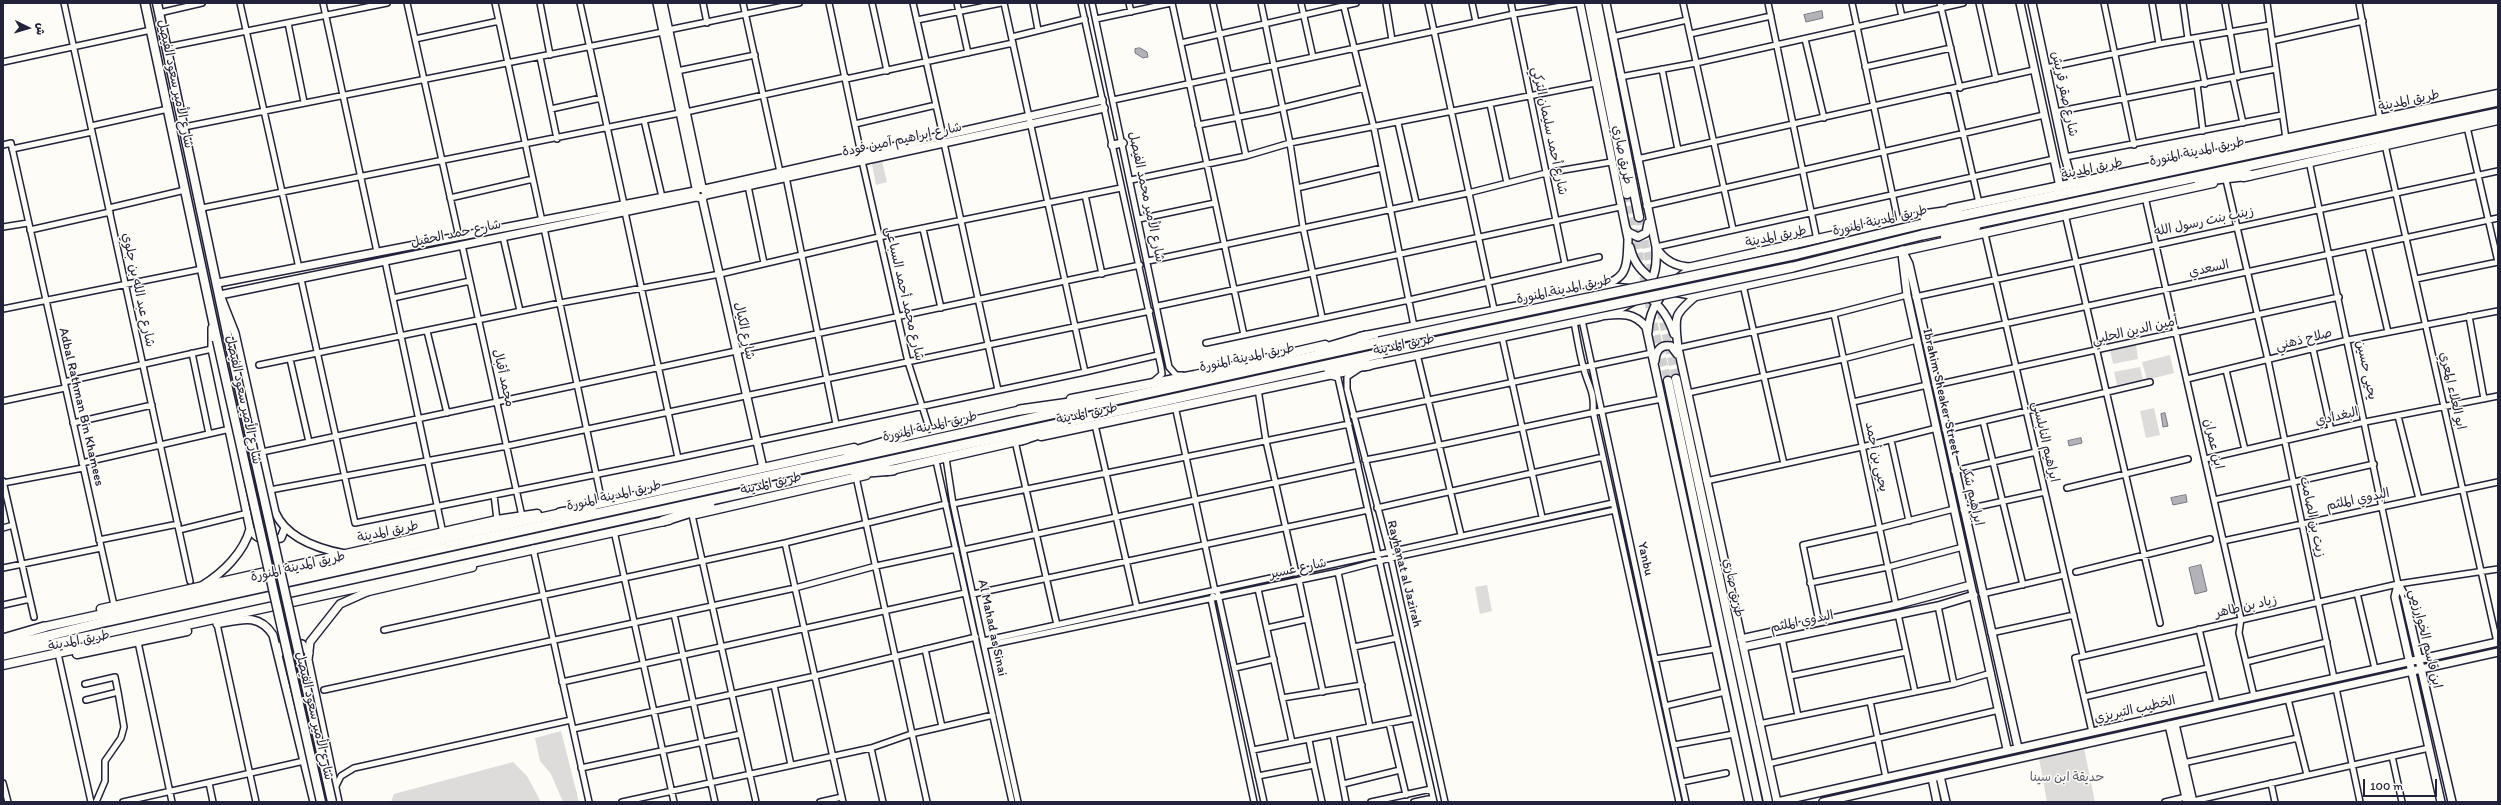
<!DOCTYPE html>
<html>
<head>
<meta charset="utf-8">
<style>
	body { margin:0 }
	#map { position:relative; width:2501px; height:805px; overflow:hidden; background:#fdfcf7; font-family:Itim,"Playpen Sans Arabic",sans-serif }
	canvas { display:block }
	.frame { position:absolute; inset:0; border:4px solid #22223b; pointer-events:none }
	.north { position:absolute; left:8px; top:8px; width:40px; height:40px; -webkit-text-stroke:3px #fdfcf7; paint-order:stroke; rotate:95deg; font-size:11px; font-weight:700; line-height:16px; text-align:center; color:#22223b }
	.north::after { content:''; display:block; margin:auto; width:14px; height:18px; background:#22223b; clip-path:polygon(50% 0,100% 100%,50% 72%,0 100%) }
	.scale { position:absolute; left:2363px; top:779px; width:74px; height:18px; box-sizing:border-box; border:2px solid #22223b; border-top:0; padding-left:5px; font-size:12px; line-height:14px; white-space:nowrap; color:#22223b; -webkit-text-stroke:3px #fdfcf7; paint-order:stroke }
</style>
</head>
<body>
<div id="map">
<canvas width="2501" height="805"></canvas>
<div class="frame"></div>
<div class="north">ش</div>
<div class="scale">100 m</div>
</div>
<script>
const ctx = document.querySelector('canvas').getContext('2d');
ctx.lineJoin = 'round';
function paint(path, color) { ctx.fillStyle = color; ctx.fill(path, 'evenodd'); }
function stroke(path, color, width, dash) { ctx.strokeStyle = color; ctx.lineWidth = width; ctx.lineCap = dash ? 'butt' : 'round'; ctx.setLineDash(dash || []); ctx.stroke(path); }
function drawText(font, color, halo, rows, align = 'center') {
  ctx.font = font + ' Itim,"Playpen Sans Arabic",sans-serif'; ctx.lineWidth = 3; ctx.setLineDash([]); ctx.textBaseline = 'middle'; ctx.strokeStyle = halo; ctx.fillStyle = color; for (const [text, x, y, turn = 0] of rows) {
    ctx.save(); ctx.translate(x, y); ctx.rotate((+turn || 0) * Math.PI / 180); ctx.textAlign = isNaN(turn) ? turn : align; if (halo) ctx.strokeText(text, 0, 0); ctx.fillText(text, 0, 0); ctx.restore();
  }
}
const green = new Path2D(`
	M881,157L887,182L876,185L871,159Z
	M2136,345L2138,359L2113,364L2110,350Z
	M2170,355L2174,373L2147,380L2142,362Z
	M2140,367L2143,380L2117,385L2114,372Z
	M2154,408L2160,435L2146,438L2140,411Z
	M1487,585L1492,611L1480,614L1475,587Z
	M561,731L579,802H563L551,774L540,761L535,738Z
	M2084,748L2095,802H2047L2039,758Z
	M513,762L527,776L541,802H391L394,794Z`);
const water = new Path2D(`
	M1822,11L1823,18L1806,22L1804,15Z
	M1140,48L1147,52L1148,57L1143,58L1135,53V49Z
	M2165,413L2168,426L2163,427L2161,414Z
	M2081,438L2082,443L2069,446L2068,441Z
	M2186,495L2187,502L2173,505L2171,498Z
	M2201,565L2207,591L2195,594L2189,568Z`);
const primaryTunnel = new Path2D(`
	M1627,194L1650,310L1668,381
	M1639,217L1676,379`);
const street = new Path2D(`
	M64,3L190,581
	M240,3L299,268
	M323,3L377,252
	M407,3L459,237
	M495,3L542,221
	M540,3L550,55
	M580,3L624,204
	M703,3L707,23
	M743,3L780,172
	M829,3L861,154
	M872,3L887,71
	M913,3L943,136
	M957,3L968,53
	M1004,3L1085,372
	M1033,3L1038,30
	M1081,3L1161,367L1162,374L1154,381
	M1092,3L1169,367L1176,375H1182
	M1129,3L1131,12
	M1172,3L1244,335
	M1213,3L1246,156
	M1261,3L1290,143L1303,227L1322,317
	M1301,3L1313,57
	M1343,3L1374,128L1414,326
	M1386,3L1392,40
	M1428,3L1494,309
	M1472,3L1476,22
	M1511,3L1565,264
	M1683,3L1733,229
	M1768,3L1817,240
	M1852,3L1898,221
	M1899,3L1902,17
	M1940,3L1960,88
	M1979,3L1996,79
	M2104,3L2134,145
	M2152,3L2159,44
	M2183,3L2188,39
	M2225,3L2238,77
	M2267,3L2286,139
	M2359,3L2380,119
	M159,13L202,3
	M1096,19L1171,3
	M917,20L1001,3
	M288,23L304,102
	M668,30L799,3
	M1690,34L1771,16
	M1012,37L1085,19
	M1612,37L1687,20
	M2196,38L2205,84
	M415,39L499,21
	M1805,39L1824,118
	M2272,41L2363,21
	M1181,43L1356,3
	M167,47L387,3
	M540,57L557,139
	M3,62L151,30
	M1865,67L1951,48
	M2046,68L2159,44L2270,25
	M1662,69L1678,150
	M677,71L755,55
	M1620,77L1696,63L1963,3
	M2233,78L2243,123
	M846,79L1013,43
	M2197,84L2203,131
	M1953,89L1979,203
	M1113,100L1514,14L1580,3
	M1490,104L1507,183
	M551,109L601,98
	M686,112L846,77
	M2055,112L2276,69
	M644,120L662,197
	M1398,123L1416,202
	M855,124L936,105
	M1198,125L1270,111L1364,88
	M91,126L168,109
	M184,127L663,32
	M2467,127L2498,262
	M944,143L998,390
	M3,145L11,143L114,605
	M2385,145L2497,642
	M12,149L92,132
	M2065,157L2282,115
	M1637,159L2034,70
	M862,161L908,362L930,431
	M2309,161L2398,584
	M786,177L836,424
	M1131,180L1246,156L1290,143L1595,83
	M2226,180L2268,360L2334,678
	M748,186L764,263
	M1297,188L1382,168
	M1085,195L1102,274
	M2145,197L2241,619L2239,633L2254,696
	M450,198L533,179
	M1646,206L2044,115
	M109,208L185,190
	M202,208L680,113
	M625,212L678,458
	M2065,214L2160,623
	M1139,219L1215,203
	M3,227L28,223
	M544,228L602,502
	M923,229L941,308
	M30,230L110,212
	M1985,234L2083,655
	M503,237L520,311
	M462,245L522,516
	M2368,246L2388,332
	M1656,247L2054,159
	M385,261L443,533
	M1148,261L1468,193L1546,173L1611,162
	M301,279L355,523L678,458L1085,372L1158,355
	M2416,279L2498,262
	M1743,285L1784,464
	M1915,297L2498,171
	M393,298L470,281
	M1158,306L1620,207
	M3,309L202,269
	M1834,314L1896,605
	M2469,316L2484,399
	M1582,320L1686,802
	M1574,322C1577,337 1579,351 1583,366C1587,384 1595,391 1593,411L1679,802
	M427,331L447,413
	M1502,337L1542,517
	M1925,341L2498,218
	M1206,343L1409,300L1599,257
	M1678,348L1834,314L1907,295
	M2313,349L2331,430
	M192,353L209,434
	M1417,354L1461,535
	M290,359L309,442
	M259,365L560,303L720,274L879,237L1121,188
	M1359,369L1347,377V389L1389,550L1445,802
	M2226,370L2245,450
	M1331,376L1338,378L1434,802
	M2187,379L2348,340L2498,311
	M64,382L212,349
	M1935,385L2339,297
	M1258,389L1266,441L1296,573
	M1688,393L1843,359L1917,340
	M3,401L65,388
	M1853,402L1927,385
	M1175,406L1215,591
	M1353,416L1652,353
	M2398,416L2419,499
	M1983,421L2023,585
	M73,423L152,405
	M1095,425L1137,608
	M1945,430L2150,382
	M1891,440L1909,521
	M1015,441L1057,625
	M262,452L1140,265
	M946,458L953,504L1018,802
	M2205,459L2365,422L2498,396
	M1365,460C1464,442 1563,417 1662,399
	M936,461L1012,802
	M82,463L230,429
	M1954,471L2036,452
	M856,477L927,802
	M3,481L34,617
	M1706,481L1862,447L1937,428
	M3,483L83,468
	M2067,488L2188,459
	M270,490L507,446L1150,311
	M494,495L497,520
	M2214,500L2374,464
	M953,504L1349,424
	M1377,508L1603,457
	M1963,510L2045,492
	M692,515L756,802
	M3,528L13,525
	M179,530L248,513
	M614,531L674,802
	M99,540L178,524
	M2223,541L2498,482
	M785,543L843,802
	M533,548L589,802
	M963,550L1358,465
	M3,568L101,548
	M1338,572L1370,727
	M2076,572L2210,539
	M1299,580L1323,692
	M1810,583L1888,567L1963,547
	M1258,589L1292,742
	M2357,593L2375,669
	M973,594L1368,510
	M1218,594L1264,802
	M1982,594L2064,575
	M1213,596L1211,599L1254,802
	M3,605L30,599
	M1938,606L1954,684
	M674,614L715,802
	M1898,614L1915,692
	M1819,622L1803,545L1880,528L1954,509
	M217,624L256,802
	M1267,628L1307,619
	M2199,629L2217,704
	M384,630L785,543L946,504
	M1991,633L2074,615
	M1782,638L1798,716
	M983,641L1613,503
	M138,642L172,802
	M984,646L1338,572L1391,558L1615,510
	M1354,647L1397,638
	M925,649L942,727
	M59,658L91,802
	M1655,659L1715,649
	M2246,662L2327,642
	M1235,668L1274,659
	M1790,676L1906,652
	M562,682L965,593
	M85,684L115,677L118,692
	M774,685L791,765
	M2336,688L2360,802
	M324,690L795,588L876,566L956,549
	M2084,697L2208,668
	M1282,698L1362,685
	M2288,699L2307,775
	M86,700L118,692L124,727L121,738L105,761V781L96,802
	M1870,701L1886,778
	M1665,706L1725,692
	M1389,723L1406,795
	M1759,724L1954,684L1991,673
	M573,729L815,676L976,637
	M2092,732L2075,658L2398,584L2498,569
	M1333,734L1346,802
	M1309,740L1314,765
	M1674,745L1734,734
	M871,748L883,802
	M1253,750L1415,718
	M2392,756L2402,802
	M2183,763L2298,738
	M1768,764L1999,710
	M581,768L741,734
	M1258,776L1314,765L1322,802
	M1682,782L1726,773
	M3,783L8,802
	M209,783L213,802
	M2271,783L2275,802
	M1343,784L1400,770
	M335,788L341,776L354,768L571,720
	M2193,801L2429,748
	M123,802L304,761
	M622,802L871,748L911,734L993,715
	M820,802L842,797
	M1371,802L1431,789
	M1414,802L1433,798
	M2165,802L2186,797`);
const secondary = new Path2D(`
	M657,3L696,188
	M663,3L702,187
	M1580,3L1628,239C1627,277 1625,277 1591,291
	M1606,3L1656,247C1664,261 1676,267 1692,267
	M2020,3L2059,182L2058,188
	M2032,3L2065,157L2071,178L2081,183
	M1112,145L1123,143
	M705,189L1102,100
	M706,195L1104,108
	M702,198L763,468
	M1626,228L1628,232L1638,237L1646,233L1648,223
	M1630,247C1634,264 1642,272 1656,282
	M1902,250L1909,264L2018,748
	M1902,254L1907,295L2007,749
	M218,283L695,191
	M1647,288C1656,276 1657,263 1656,249
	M1605,289C1639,282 1664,303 1674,334
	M1674,292L1696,296
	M1696,296C1672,316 1675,317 1678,348L1777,802
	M1614,312L1634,301
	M1600,316C1619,314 1633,311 1646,327L1749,802
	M1648,332C1649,303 1669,283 1692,268
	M1655,361C1656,351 1660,344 1671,346L1677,354
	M250,529C258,542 267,541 281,538L285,528
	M345,554C319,549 286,538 275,512L235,333L220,295L696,197L702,198L706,195L704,188L696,189V197
	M203,585C223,573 244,552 250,529L212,349V328
	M217,624C240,620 258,612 273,635L314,802
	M1741,639L1896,605L1971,585
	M1743,647L1938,606L1974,595
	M279,654L280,646L290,643L302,644L309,653
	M2175,724L2193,802
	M2169,725L2187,802
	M1940,776L1946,802
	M1932,778L1937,802
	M338,802L308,660L310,642L340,604L369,591
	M1777,802L2498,642
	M1823,802L2498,652
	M2441,802L2395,597L2398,584L2404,595L2452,802`);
const primary = new Path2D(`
	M145,3L217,340
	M157,3L228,338
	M1589,3L1627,194
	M1597,3L1639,217
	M2228,151L2498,94
	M2244,177L2498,120
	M1950,209L2209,155
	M1945,237L1976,227
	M1692,267L1929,214
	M1596,291L1614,299L1610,308L1596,317
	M1696,296L2213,183
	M1360,337L1591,292
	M1364,366L1600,316
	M1676,379L1768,802
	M1668,381L1758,802
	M1071,399L1195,375L1325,345
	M1041,436L1347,371
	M897,438L1026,409
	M887,471L1026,439
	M585,507L854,448
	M696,514L866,475
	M364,592L472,567
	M101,609L497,520L537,514
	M44,627L566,512
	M77,654L187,631
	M3,665L669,520`);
const highway = new Path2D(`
	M2204,158L2233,150
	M2199,181L2250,175
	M1923,215L1958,210
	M1922,224L2498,101
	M1922,235L2498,113
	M1319,350L1366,336
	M1329,370L1369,365
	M1020,410L1091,400
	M1021,440L1048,431
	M848,453L902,437
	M856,473L893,470
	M560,513L591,508
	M663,521L710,506
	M3,639L44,627
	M3,647L108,621L1379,342
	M3,655L1382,353`);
const primaryBridge = new Path2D(`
	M228,338L332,802
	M217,340L321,802`);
const highwayBridge = new Path2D(`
	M1379,342L1798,254L1922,224
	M1382,353L1793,267L1922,235`);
const streetNames = [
	["شارع الأمير سعود الفيصل",175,84,78],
	["شارع صقر قريش",2064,94,78],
	["طريق المدينة",2409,101,-12],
	["شارع أحمد سليمان التركي",1549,131,78],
	["شارع إبراهيم آمين فودة",902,140,-12],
	["طريق المدينة المنورة",2197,152,-12],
	["طريق صاري",1622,155,79],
	["طريق المدينة",2092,169,-12],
	["شارع الأمير محمد الفيصل",1146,197,78],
	["طريق المدينة المنورة",1880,221,-13],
	["زينب بنت رسول الله",2204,222,-12],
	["شارع حمد الحقيل",456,234,-12],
	["طريق المدينة",1776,237,-12],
	["السعدي",2209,269,-12],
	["شارع عبد الله بن جلوي",138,290,78],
	["طريق المدينة المنورة",1564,290,-12],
	["شارع محمد أحمد السباعى",904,294,77],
	["شارع الكيال",744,331,78],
	["أمين الدين الحلبي",2135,331,-13],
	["صلاح ذهني",2304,340,-14],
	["طريق المدينة",1404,345,-12],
	["طريق المدينة المنورة",1247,358,-12],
	["يحيى حسين",2366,370,78],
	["محمد أقبال",503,378,77],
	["ابو العلاء المعري",2452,391,77],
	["Ibrahim Sheaker Street",1941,392,77],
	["شارع الأمير سعود الفيصل",243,400,78],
	["Adbal Rathman Bin Khamees",81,407,77],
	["طريق المدينة",1087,414,-12],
	["البغدادي",2337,417,-13],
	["طريق المدينة المنورة",930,427,-13],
	["ابراهيم النابلسي",2045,442,77],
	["ابن عمران",2213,444,77],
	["يحيى بن أحمد",1876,457,78],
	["طريق المدينة",771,484,-13],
	["طريق المدينة المنورة",614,496,-13],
	["ابراهيم شكر",1972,496,77],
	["البدوي الملثم",2358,500,-12],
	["زيت بن الصامت",2312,517,78],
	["طريق المدينة",388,532,-12],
	["Yanbu",1645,559,78],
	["طريق المدينة المنورة",298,567,-13],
	["شارع عسير",1298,569,-12],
	["Rayhanat al Jazirah",1404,574,76],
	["طريق صاري",1733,588,78],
	["زياد بن طاهر",2246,607,-13],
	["البدوي الملثم",1802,622,-12],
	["Al Mahad as Sinai",992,628,78],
	["ابن قاسم الخوارزمي",2425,639,76],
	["طريق المدينة",79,641,-11],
	["الخطيب التبريزي",2135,710,-13],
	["شارع الأمير سعود الفيصل",314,716,77]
];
const parkNames = [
	["حديقة ابن سينا",2067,778]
];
paint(green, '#dddcdb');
paint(water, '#b2b2b7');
stroke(water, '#787885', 1);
stroke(primaryTunnel, '#d1d0d1', 8, [8, 4]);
stroke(street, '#22223b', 8);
stroke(secondary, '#22223b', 10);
stroke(primary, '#22223b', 11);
stroke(highway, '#22223b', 12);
stroke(street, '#fdfcf7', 5);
stroke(secondary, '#fdfcf7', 7);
stroke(primary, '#fdfcf7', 8);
stroke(highway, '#fdfcf7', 9);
stroke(primaryBridge, '#22223b', 11, []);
stroke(highwayBridge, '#22223b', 12, []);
stroke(primaryBridge, '#fdfcf7', 8);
stroke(highwayBridge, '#fdfcf7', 9);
drawText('13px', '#22223b', '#fdfcf7', streetNames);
drawText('13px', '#5a5a6b', '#fdfcf7', parkNames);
</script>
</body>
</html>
